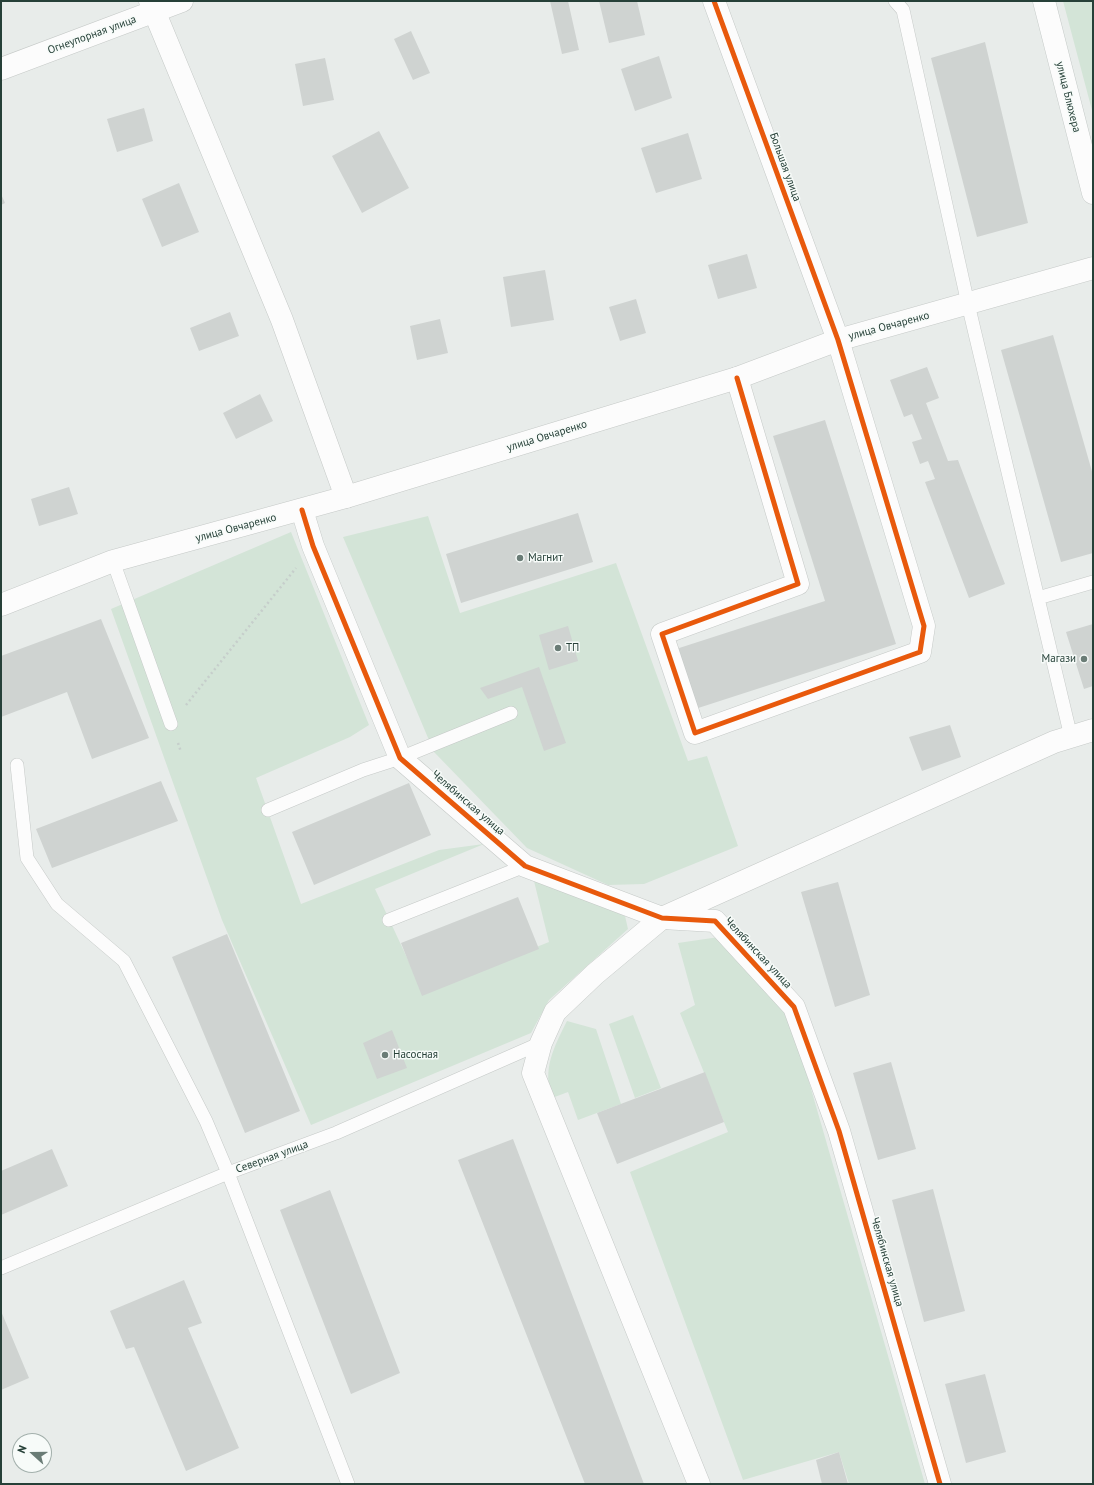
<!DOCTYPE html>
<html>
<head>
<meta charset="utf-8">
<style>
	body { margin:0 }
	#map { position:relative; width:1094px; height:1485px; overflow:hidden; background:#e8ecea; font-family:"PT Sans",sans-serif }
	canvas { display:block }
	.frame { position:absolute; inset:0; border:2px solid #264038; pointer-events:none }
	.north { position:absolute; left:12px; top:1433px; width:40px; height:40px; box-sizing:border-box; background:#f7fbf9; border:1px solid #a3b0ac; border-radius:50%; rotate:291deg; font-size:11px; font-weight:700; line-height:16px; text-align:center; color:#264038 }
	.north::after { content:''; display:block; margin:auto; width:14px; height:18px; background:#6a7c76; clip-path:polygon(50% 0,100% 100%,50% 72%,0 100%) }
</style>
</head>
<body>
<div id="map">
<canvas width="1094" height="1485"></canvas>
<div class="frame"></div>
<div class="north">N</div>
</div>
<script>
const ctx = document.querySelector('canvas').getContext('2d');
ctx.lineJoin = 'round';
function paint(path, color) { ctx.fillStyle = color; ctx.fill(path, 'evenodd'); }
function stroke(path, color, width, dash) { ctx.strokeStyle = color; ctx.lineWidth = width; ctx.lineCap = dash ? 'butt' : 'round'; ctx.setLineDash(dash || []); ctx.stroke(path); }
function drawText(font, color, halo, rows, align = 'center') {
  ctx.font = font + ' "PT Sans",sans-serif'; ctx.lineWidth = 3; ctx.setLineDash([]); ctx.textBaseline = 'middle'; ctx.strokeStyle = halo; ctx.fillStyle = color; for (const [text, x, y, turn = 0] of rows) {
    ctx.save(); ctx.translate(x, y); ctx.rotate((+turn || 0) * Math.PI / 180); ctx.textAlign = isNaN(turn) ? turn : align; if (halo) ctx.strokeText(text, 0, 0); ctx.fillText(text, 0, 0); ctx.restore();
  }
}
const green = new Path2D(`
	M1063,1H1093V114Z
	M428,516L460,613L616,563L688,761L707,756L738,846L644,884L608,885L527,848L434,752L343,537Z
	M291,532L369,725L350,737L256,778L301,904L439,850L484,844L375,889L423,992L549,942L533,877L625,916L628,929L549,1000L531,1033L311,1125L222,920L111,609Z
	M719,937L790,1016L925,1484H849L839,1452L743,1480L630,1172L728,1132L680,1013L695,1005L678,943Z
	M633,1015L661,1088L635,1098L609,1024Z
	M567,1021L596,1029L621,1104L578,1120L568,1092L552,1098C542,1069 554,1047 567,1021Z`);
const building = new Path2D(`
	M550,1H568L579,50L562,54Z
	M599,1H637L645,35L609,43Z
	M411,31L430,73L413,80L394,39Z
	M985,42L1028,223L977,237L931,58Z
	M659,56L672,98L635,111L621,69Z
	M325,58L334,100L303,106L295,64Z
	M144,108L153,141L117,152L107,119Z
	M379,131L409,188L362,213L332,156Z
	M688,133L702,179L656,193L641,148Z
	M179,183L199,232L162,247L142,199Z
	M1,194L5,203L1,205Z
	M747,254L757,288L718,299L708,265Z
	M545,270L554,320L511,327L503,277Z
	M636,299L646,333L620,341L609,307Z
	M230,312L239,336L199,351L190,328Z
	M440,319L448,353L417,360L410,326Z
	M1053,335L1093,475V553L1061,562L1001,350Z
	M927,367L939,398L926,403L948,461L958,460L1005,584L969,598L925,482L935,479L928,461L920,464L912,442L922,439L912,414L904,417L890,380Z
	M260,394L273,421L236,439L223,413Z
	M825,420L896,644L692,710L673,650L825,601L773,436Z
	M69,487L78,514L39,526L31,499Z
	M578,513L593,562L461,603L446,554Z
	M101,619L149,738L92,759L67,692L1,717V656Z
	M1093,624V686L1084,689L1066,632Z
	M568,626L578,661L549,670L539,635Z
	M539,667L566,743L544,751L522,687L488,699L480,688Z
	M950,725L961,757L922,771L909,737Z
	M161,781L178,821L52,868L36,829Z
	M409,783L431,835L314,885L292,832Z
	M838,882L870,995L835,1007L801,892Z
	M518,897L539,949L422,996L401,943Z
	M227,934L300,1111L245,1133L172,957Z
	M392,1030L407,1068L377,1079L363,1043Z
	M891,1062L916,1149L878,1160L853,1073Z
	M705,1072L724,1122L617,1164L597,1113Z
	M513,1139L644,1484H585L458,1160Z
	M52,1149L68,1186L1,1215V1171Z
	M933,1189L965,1311L924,1322L892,1200Z
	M330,1190L400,1373L351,1394L280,1210Z
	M184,1280L202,1323L188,1328L239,1448L186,1471L134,1347L126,1349L110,1311Z
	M1,1311L29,1378L1,1390Z
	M985,1374L1006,1452L966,1463L945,1384Z
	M839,1452L848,1484H822L816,1460Z`);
const path = new Path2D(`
	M186,705L296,568
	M178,743L181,752`);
const service = new Path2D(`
	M895,1L903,10L968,304L1071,737
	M113,561L171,724
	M1038,598L1093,582
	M17,765L27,858L57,904L124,961L206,1121L228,1173L348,1484
	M268,810L363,770L400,758L511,713
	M389,920L525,866
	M1,1268L228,1173L336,1133L541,1043`);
const minor = new Path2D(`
	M150,1L282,320L346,497
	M714,1L838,340L924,626L920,652L695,733L662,634L798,584L737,378
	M1,69L182,1
	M302,510L313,546L400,758L525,866L662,918L715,921L794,1007L839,1131L940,1484
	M699,1484L533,1073L541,1043L555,1012L595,974L662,918L1054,742L1093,730`);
const tertiary = new Path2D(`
	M1,605L113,561L346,497L737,378L838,340L1093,268`);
const secondary = new Path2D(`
	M1044,1L1093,193`);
const cycleway = new Path2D(`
	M714,1L838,340L924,626L920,652L695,733L662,634L798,584L737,378
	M302,510L313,546L400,758L525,866L662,918L715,921L794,1007L839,1131L940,1484`);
const markers = [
	[520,558,4,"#6a7c76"],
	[558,648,4,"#6a7c76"],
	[1084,659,4,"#6a7c76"],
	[385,1055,4,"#6a7c76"]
];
const streetNames = [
	["Огнеупорная улица",92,35,-20],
	["улица Блюхера",1068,97,76],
	["Большая улица",785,167,70],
	["улица Овчаренко",889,326,-15],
	["улица Овчаренко",547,436,-17],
	["улица Овчаренко",236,528,-15],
	["Челябинская улица",468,803,41],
	["Челябинская улица",758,953,47],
	["Северная улица",272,1157,-20],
	["Челябинская улица",887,1262,74]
];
const poiNames = [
	["Магнит",528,558],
	["ТП",566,648],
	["Магази",1076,659,"right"],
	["Насосная",393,1055]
];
paint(green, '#d3e4d7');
paint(building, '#cfd3d1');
stroke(service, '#c5c9c7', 14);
stroke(minor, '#c5c9c7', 23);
stroke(tertiary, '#c5c9c7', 23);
stroke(secondary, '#c4c9c7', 23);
stroke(path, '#c6cecb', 2.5, [2, 3]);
stroke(service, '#fcfcfc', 13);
stroke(minor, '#fcfcfc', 22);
stroke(tertiary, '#fcfcfc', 22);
stroke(secondary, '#fcfcfc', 22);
stroke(cycleway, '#e8590c', 5);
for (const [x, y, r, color] of markers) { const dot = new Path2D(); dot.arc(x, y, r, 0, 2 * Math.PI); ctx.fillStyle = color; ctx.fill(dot); stroke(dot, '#f7fbf9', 1.5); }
drawText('11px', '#264038', '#f7fbf9', streetNames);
drawText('11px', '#264038', '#f7fbf9', poiNames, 'left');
</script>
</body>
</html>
